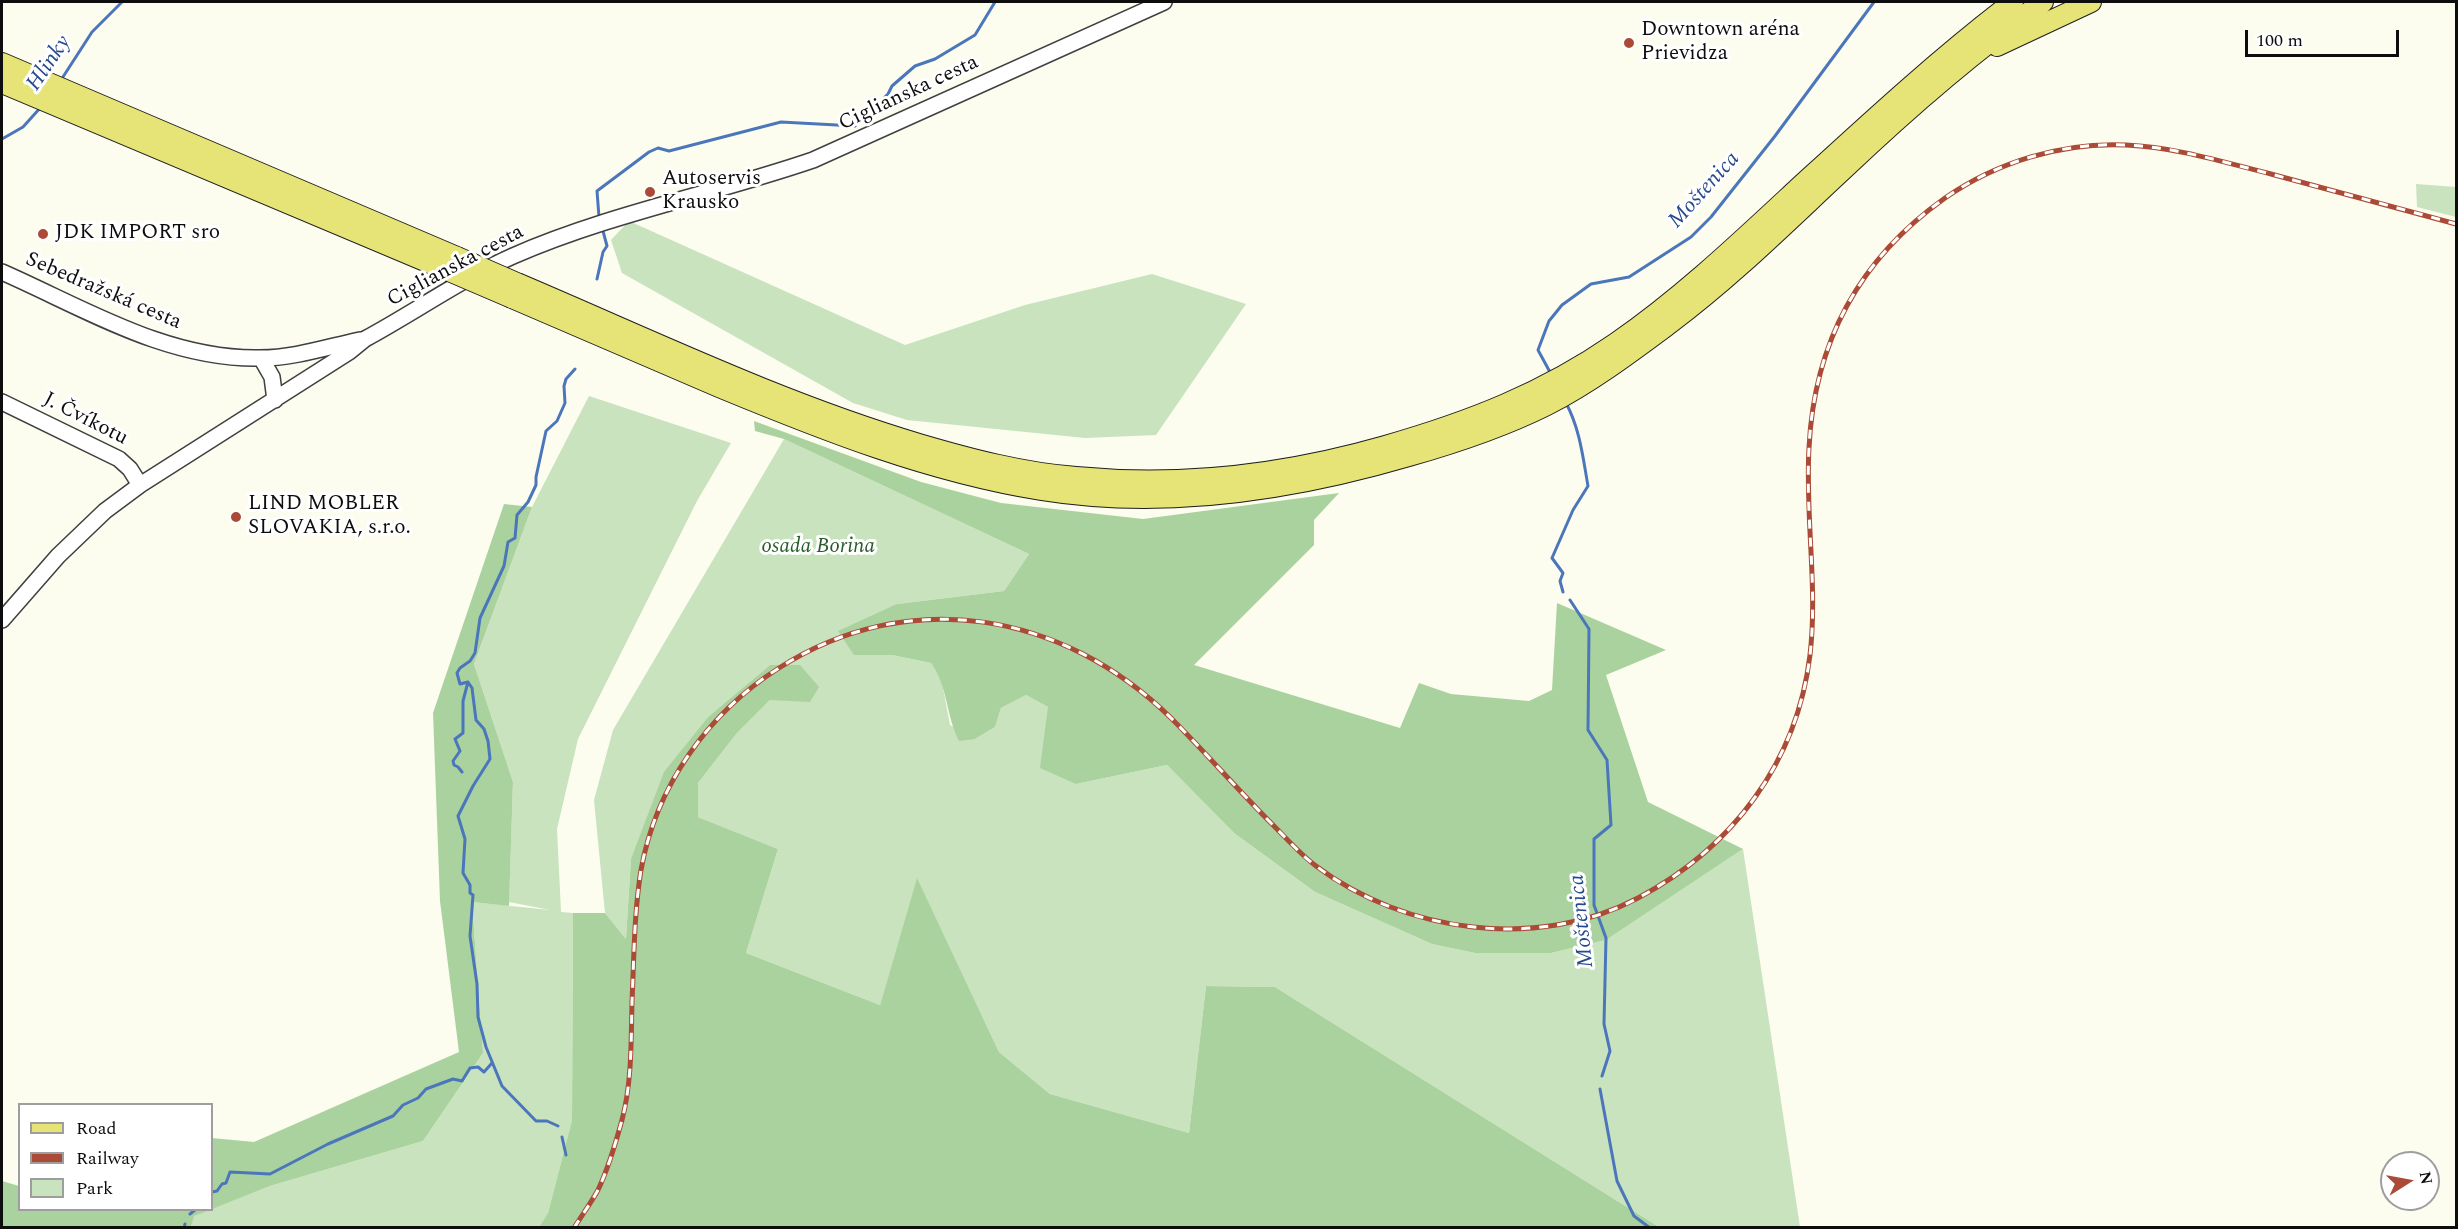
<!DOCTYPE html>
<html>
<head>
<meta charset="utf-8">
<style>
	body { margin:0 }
	#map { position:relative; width:2458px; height:1229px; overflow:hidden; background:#fcfdef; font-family:Spectral,serif }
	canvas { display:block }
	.frame { position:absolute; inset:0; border:3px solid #0d0d0d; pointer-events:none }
	.legend { position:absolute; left:18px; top:1103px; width:195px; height:108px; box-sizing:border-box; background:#fff; border:2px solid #9e9e9e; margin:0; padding:8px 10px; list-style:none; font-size:18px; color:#0d0d0d }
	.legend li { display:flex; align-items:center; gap:12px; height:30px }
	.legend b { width:30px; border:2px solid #9e9e9e }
	.north { position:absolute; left:2380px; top:1151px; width:60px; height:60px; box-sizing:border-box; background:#fff; border:2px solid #9e9e9e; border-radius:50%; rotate:79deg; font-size:16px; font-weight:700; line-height:24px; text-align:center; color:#0d0d0d }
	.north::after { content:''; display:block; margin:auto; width:21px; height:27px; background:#ab4b37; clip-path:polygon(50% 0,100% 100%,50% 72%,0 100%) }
	.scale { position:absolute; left:2245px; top:30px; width:154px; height:27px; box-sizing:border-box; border:3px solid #0d0d0d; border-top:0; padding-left:8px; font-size:18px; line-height:21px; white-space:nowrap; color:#0d0d0d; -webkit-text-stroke:4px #fff; paint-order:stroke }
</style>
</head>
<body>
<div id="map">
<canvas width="2458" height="1229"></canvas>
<div class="frame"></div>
<ul class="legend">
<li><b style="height:8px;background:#e6e476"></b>Road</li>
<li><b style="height:8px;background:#ab4b37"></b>Railway</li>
<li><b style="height:16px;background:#c8e3bd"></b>Park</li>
</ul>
<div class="north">N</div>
<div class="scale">100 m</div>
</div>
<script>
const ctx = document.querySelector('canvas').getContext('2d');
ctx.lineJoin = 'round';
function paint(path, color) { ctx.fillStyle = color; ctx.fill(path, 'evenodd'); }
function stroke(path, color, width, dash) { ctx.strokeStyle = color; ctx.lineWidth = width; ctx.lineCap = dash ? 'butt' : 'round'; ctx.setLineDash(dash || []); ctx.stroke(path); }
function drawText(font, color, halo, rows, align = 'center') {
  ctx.font = font + ' Spectral,serif'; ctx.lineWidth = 6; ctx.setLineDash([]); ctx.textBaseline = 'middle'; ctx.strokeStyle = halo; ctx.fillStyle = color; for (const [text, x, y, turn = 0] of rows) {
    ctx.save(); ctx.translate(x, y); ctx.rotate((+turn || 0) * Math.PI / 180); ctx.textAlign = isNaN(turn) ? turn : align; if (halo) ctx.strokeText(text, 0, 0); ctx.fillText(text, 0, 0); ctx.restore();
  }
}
const green = new Path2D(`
	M2416,184L2456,187V217L2417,207Z
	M629,221L905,345L1025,305L1152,274L1246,304L1156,435L1085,438L907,420L853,403L622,273L611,240Z
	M589,396L731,443L697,501L578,739L557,829L561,912L573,913L572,1120L548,1213L539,1227L191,1228L193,1216L270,1186L423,1141L483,1053L472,902L550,910L509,902L513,782L474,664L532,507Z
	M784,439L1029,554L1004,591L897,604L855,655H892L931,663L941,677L950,725L975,739L995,727L1001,708L1026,695L1048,707L1076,784L1167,765L1234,833L1315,892L1432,944L1475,953H1551L1606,940L1743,849L1800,1227H1659L1275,987L1206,986L1189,1133L1050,1094L999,1052L917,879L880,1005L746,953L778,849L698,817V783L737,733L770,700L800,665H770L709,716L631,859L626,939L605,913L594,800L613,730Z`);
const forest = new Path2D(`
	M754,421L921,482L1001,503L1143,519L1339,493L1314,520V545L1194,665L1400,728L1419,683L1451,694L1529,701L1552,690L1557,603L1666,650L1606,675L1648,802L1743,849L1606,940L1551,953H1475L1432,944L1315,892L1234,833L1167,765L1076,784L1040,768L1048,707L1026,695L1001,708L995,727L975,739L959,741C946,716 948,686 931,663L892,655H854L838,631L897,604L1004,591L1029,554L784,439L755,431Z
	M504,504L532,507L474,664L513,782L509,906L472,902L483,1053L423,1141L270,1186L212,1209V1138L254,1142L459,1052L440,901L433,713Z
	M770,665H800L819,687L810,702L770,700L737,733L698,783V817L778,849L746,953L880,1005L917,878L999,1052L1050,1094L1189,1133L1206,986L1275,987L1659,1227H539L548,1213L572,1120L573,913H605L626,939L631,859L664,772L709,716Z
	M2,1181L19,1186L20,1210H210L194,1216L191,1227H2Z`);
const stream = new Path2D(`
	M61,80L92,32L122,2
	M2,139L23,127L41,107
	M599,217L597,191L649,152L658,148L669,151L781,122L855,126L870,106L879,103L888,94L892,86L915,66L935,59L975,35L995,2
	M597,279L603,252L607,246L603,231
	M1551,374L1538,350L1549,321L1562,305L1591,284L1629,277L1691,237L1711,217L1775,136L1874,2
	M1563,592L1560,581L1563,573L1552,558L1573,510L1588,486C1583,458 1580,429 1566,403
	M1570,600L1589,629L1588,730L1607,760L1611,825L1594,839V905L1606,938L1604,1024L1610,1051L1602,1076
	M462,772L458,767L454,765L453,761L460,751L455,739L463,733V701L468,682
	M1600,1089L1617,1181L1634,1216L1650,1228
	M558,1126L547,1121H536L502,1086L486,1047L478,1017L477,984L470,936L473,895L470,893V885L463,873L465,839L458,816L473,786L490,759L488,741L484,729L476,720L472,688L468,682L460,684L457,673L460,668L470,661L475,653L480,618L504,566L508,542L515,538L517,515L528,502L536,485V477L546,431L557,421L565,403L564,386L566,379L575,369
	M562,1137L566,1155
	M212,1192L217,1191L222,1184L226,1183L230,1172L270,1174L328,1144L393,1116L403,1105L418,1098L426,1089L453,1079L462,1081L470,1068L478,1067L484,1072L492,1063
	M190,1214L195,1210
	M184,1228L185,1224`);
const minor = new Path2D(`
	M2,272C84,308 167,360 260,358C294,358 327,347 360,340
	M261,358L272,377L275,400
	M2,402L119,459L130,469L140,485
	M2,620L58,556L105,511L140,485L349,352L365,339C415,312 461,279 513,256C609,214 714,194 813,160L1164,2`);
const major = new Path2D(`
	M1997,46L2091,2
	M2,63L457,257
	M2,83L449,271
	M519,284C651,340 781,403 919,444C970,459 1023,473 1076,477C1181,487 1284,475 1385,446C1469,422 1544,393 1616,343C1681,298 1738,244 1796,190C1867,125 1937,60 2013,2
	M512,298C581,328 650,358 719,387C823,430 929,472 1041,490C1164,510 1290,491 1409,456C1455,443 1503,427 1547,405C1590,383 1630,353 1669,324C1732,277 1787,222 1844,169C1907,109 1973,52 2043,2`);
const rail = new Path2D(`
	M574,1228C582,1215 591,1203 598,1190C608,1169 616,1142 622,1120C632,1082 631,1041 632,1002C634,958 634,913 641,870C656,786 708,713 779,668C909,585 1063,612 1171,718C1206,753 1238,790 1273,825C1287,839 1300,854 1316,866C1405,933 1538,951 1638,898C1732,848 1797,763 1810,655C1818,586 1805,517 1809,448C1814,343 1859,259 1945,198C1997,162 2062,142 2126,145C2175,147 2223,162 2271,174C2333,191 2395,207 2456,224`);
const majorBridge = new Path2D(`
	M457,257L519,284
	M449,271L512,298`);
const markers = [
	[1629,43,6,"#ab4b37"],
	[650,192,6,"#ab4b37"],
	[43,234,6,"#ab4b37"],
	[236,517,6,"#ab4b37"]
];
const poiNames = [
	["Downtown aréna",1641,31],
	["Prievidza",1641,55],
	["Autoservis",662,180],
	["Krausko",662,204],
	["JDK IMPORT sro",55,234],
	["LIND MOBLER",248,505],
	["SLOVAKIA, s.r.o.",248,529]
];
const streetNames = [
	["Ciglianska cesta",909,94,-25],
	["Ciglianska cesta",456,267,-28],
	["Sebedražská cesta",103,292,23],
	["J. Čvíkotu",85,420,27]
];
const parkNames = [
	["osada Borina",818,548]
];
const waterNames = [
	["Hlinky",50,64,-56],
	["Moštenica",1705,191,-48],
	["Moštenica",1583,921,-96]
];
paint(green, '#c8e3bd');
paint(forest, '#aad29e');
stroke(stream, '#4b76bb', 3);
stroke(minor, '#404040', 18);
stroke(major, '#1e1e1e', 22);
stroke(minor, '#fff', 15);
stroke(major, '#e6e476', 20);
stroke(rail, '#ab4b37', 5);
stroke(rail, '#fff', 3, [9]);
stroke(majorBridge, '#1e1e1e', 22, []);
stroke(majorBridge, '#e6e476', 20);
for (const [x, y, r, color] of markers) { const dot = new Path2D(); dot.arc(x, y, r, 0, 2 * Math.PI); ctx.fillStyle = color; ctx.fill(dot); stroke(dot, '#fff', 2); }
drawText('21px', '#0d0d0d', '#fff', poiNames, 'left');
drawText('21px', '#0d0d0d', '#fff', streetNames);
drawText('italic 21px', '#265c27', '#fff', parkNames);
drawText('italic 22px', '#274a8e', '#fff', waterNames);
</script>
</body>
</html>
